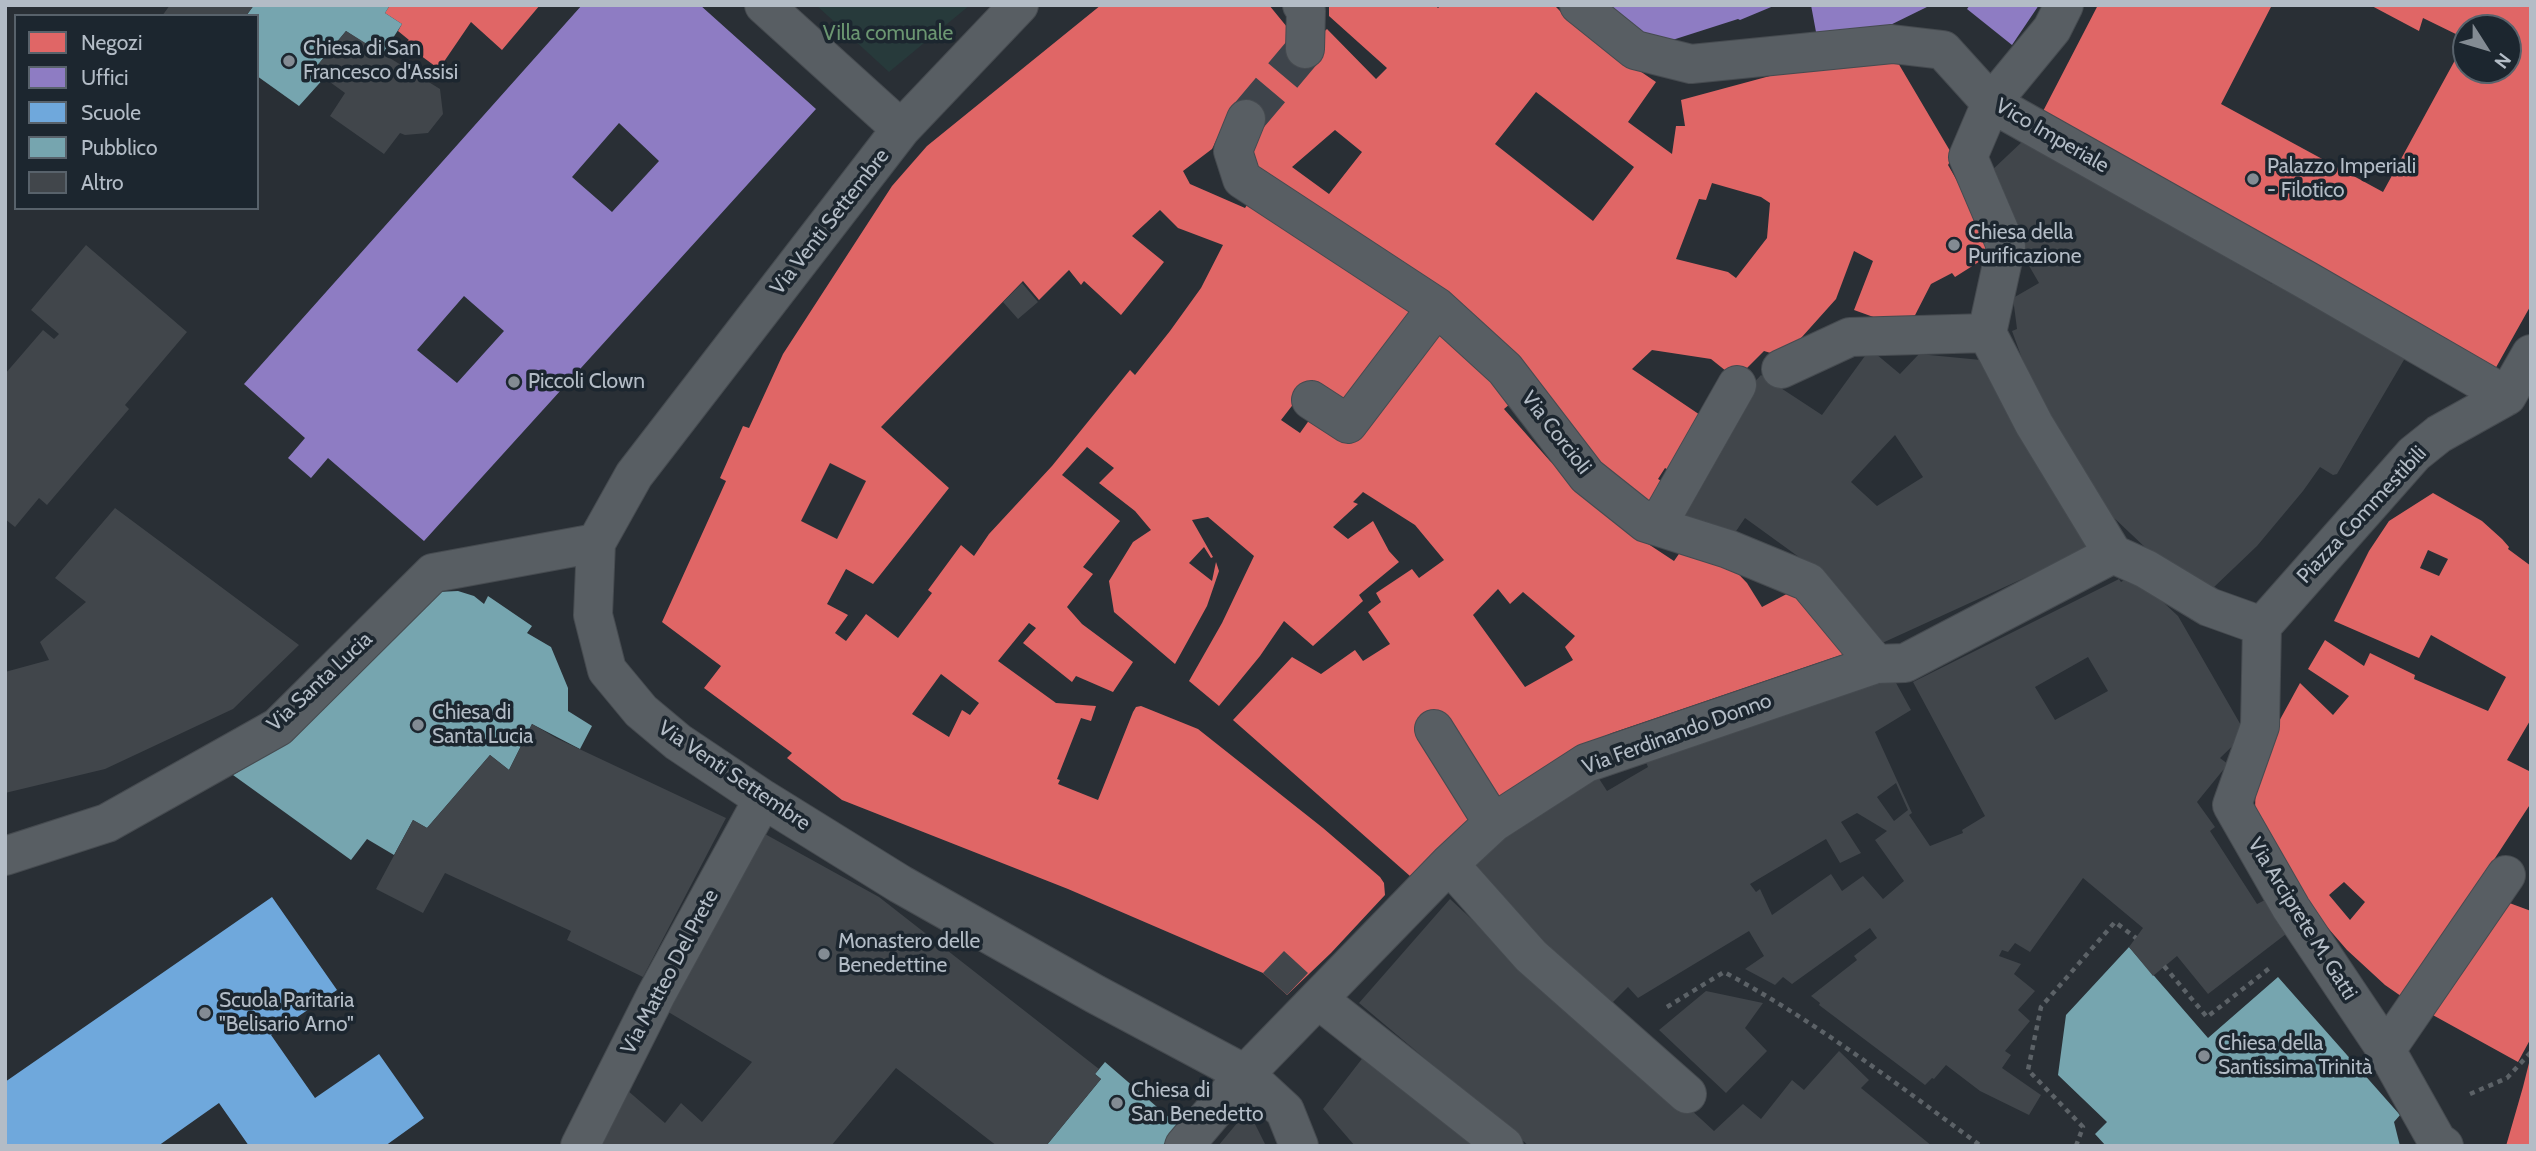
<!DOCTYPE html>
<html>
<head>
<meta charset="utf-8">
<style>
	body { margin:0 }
	#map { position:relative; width:2536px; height:1151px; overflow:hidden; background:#292f35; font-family:Cabin,sans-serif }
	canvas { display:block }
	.frame { position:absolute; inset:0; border:7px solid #b3bcc6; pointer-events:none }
	.legend { position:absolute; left:14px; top:14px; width:245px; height:196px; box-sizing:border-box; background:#1c262f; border:2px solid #58626b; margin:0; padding:9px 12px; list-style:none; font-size:21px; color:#b3bcc6 }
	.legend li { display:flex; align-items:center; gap:14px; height:35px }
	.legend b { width:35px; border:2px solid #58626b }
	.north { position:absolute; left:2452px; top:14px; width:70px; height:70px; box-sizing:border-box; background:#1c262f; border:2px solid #58626b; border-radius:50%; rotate:127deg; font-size:19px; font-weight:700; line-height:28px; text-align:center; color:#b3bcc6 }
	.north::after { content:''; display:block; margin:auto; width:24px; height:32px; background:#838b93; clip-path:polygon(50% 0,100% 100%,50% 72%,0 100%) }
</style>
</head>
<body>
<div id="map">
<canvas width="2536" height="1151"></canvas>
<div class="frame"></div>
<ul class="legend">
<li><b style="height:19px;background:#e06666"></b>Negozi</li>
<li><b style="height:19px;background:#8e7cc3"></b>Uffici</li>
<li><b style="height:19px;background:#6fa8dc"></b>Scuole</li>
<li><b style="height:19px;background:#76a5af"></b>Pubblico</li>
<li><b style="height:19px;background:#41464b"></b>Altro</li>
</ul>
<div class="north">N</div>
</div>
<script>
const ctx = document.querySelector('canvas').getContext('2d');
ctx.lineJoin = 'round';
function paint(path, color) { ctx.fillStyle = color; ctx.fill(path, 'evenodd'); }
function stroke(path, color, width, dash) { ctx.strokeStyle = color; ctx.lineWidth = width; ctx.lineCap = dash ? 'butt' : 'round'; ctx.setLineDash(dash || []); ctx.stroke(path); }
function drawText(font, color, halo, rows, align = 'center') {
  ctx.font = font + ' Cabin,sans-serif'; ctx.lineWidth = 7; ctx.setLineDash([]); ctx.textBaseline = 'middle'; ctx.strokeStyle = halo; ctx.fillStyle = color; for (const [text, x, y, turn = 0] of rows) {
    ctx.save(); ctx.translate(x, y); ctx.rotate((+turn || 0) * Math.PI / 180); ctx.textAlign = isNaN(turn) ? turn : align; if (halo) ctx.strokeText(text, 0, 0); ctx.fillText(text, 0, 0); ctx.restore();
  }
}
const green = new Path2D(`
	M816,5H970L889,72Z`);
const shops = new Path2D(`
	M390,5H540L502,50L471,22L439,69L405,44L409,40L398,31L402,24L385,13Z
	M1101,5H1269L1305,49L1327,29L1376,79L1387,68L1329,16V5H1435L1438,8L1441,5H1554L1578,29L1656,82L1628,122L1672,154L1676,126H1685L1681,100L1844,56H1894L1953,156L1948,165L1995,247L1982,253L1985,258L1955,277L1952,273L1931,284L1910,325L1904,328L1854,310L1873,261L1854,251L1836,299L1784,357L1764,351L1736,379L1711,359L1652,350L1632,369L1706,419L1672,472L1665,468L1658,479L1665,483L1650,511L1250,162L1234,105L1212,149L1183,171L1190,184L1245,208L1247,205L1348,264L1414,313L1346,407L1312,380L1281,420L1300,433L1310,419L1343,443L1439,327L1518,397L1504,409L1550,461L1630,532L1674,561L1683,548L1724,559L1747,583L1762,607L1798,588L1847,653L1612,733L1570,751L1410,876L1233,720L1292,657L1321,674L1355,650L1363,661L1390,644L1368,612L1381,602L1376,593L1412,569L1419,578L1444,560L1415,525L1363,492L1353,502L1358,504L1333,527L1348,539L1373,521L1389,551L1399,562L1359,595L1363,601L1313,646L1284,621L1260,656L1219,706L1189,681L1222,623L1254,556L1208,517L1192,520L1213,557L1211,558L1204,547L1189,563L1212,581L1216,562L1219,571L1207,606L1175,664L1114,612L1109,581L1133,542L1151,530L1135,511L1099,483L1114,468L1087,447L1062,475L1120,521L1083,567L1093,574L1067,607L1082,624L1133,662L1113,692L1076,676L1072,682L1023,643L1036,628L1029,623L998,661L1056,703L1096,706L1091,721L1081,718L1057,779L1060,780L1058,784L1098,800L1133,712L1136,707L1141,706L1198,729L1323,828L1380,877L1384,883L1385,895L1331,953L1287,995L1263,973L1068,889L842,800L787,758L792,753L704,688L721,666L662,622L726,481L720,478L743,426L749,428L783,354L892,186L927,146ZM1536,92L1634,167L1593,221L1495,144ZM1335,130L1362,152L1329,194L1292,167ZM1712,183L1761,197L1770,203L1767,238L1736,278L1728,272L1676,259L1699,199L1706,200ZM1160,210L1178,228L1223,245L1201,288L1170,331L1135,375L1130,370L1052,466L989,534L974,556L961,545L928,590L932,593L898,638L866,614L846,641L835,633L848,615L827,604L846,569L873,584L949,488L881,427L1023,281L1039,300L1069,270L1081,285L1084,281L1121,315L1164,262L1132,236ZM830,463L866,481L837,539L801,521ZM1498,589L1510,604L1523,592L1575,636L1565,647L1573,660L1525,687L1473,615ZM941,674L979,703L970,715L962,710L949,737L912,714Z
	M2098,5H2272L2221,104L2383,192L2466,40V70H2508V28H2466V39L2423,18L2419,31L2370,5H2531V305L2494,371L2039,119Z
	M2433,493L2482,521L2502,539L2509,547L2508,549L2531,566V719L2507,760L2531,772V803L2482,878L2504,901L2531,911V1038L2518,1062L2411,1003L2385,985L2347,950L2296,891L2255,812L2256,772L2271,736L2300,683L2333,715L2349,696L2308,669L2325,640L2364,666L2370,653L2415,675L2414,679L2488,711L2506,677L2431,635L2419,658L2334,621L2369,551L2389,521ZM2428,550L2448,559L2439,576L2420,568ZM2344,882L2365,902L2350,920L2329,895Z
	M2530,1059L2531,1146H2506L2523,1087Z`);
const offices = new Path2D(`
	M582,5H700L816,109L424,541L328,458L311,478L288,458L305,438L244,384ZM619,123L659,161L612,212L572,177ZM464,296L504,331L457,383L417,350Z
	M1602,5H1776L1740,20L1738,19L1663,43L1630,30Z
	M1811,5H1931L1876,32L1820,36L1816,32Z
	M1970,5H2039L2012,45L1967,9Z`);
const schools = new Path2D(`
	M272,897L337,990L271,1035L315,1098L379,1054L424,1118L385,1146H249L219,1103L158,1146H5V1082Z`);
const public = new Path2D(`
	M254,5H390L385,13L402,24L382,55L346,31L316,67L326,76L299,106L257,76V16H246Z
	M458,591L474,596L484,604L488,596L532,626L527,633L551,647L568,688V711L592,726L580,749L532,724L509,770L490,755L427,828L413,820L394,855L367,839L351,860L233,775L290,740L437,592Z
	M2129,947L2208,1038L2278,977L2400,1115L2394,1122L2400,1146H2106L2095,1134L2107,1122L2058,1075L2066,1015Z
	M1105,1062L1179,1126L1162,1146H1046L1101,1079L1095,1074Z`);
const building = new Path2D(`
	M170,5H254L246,16H162Z
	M346,31L440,89L443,114L428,133L405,135L400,133L384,154L330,116L345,93L323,77L326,76L316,67Z
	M2025,139L2272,284L2275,280L2408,353L2337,474L2333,475L2320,467L2303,491L2257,546L2213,588L2149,551L2094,499L2046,424L2012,331L2017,329L2013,298L2039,283L2021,252L1989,173Z
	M86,245L187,332L125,405L129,409L47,505L39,498L15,527L5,519V374L43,330L54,339L59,334L31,310Z
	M1022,283L1038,302L1018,319L1003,302Z
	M1870,349L1900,374L1919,354L1981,360L2090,548L1880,644L1803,560L1745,518L1730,540L1675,513L1729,410L1761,375L1822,415ZM1895,435L1923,477L1877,506L1851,482Z
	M115,508L299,645L233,709L105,769L5,793V672L49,660L40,642L86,602L55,578Z
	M2119,579L2121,582L2126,579L2149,589L2178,616L2242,727L2244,735L2220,758L2228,764L2197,802L2215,827L2210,831L2257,904L2267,899L2286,934L2208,994L2177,956L2153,976L2129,947L2143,928L2083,878L2030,952L2015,943L2008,952L2002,950L1999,956L2021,964L2014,974L2035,991L2018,1010L2030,1021L2005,1051L2011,1055L2002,1068L2041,1095L2029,1115L1980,1091L1946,1065L1934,1079L1932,1078L1925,1085L1819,1005L1820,1003L1811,996L1848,967L1857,960L1854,956L1877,938L1870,928L1792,984L1783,977L1775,985L1745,969L1764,956L1749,931L1638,998L1628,987L1609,1006L1542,943L1473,863L1516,826L1596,774L1607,791L1648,767L1645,760L1890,672L1911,710L1875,732L1912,813L1909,815L1930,846L1963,833L1962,830L1985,816L1913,682ZM2088,657L2108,691L2055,720L2035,687ZM1896,783L1908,810L1894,821L1877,797ZM1857,813L1887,831L1875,840L1904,881L1883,899L1863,876L1842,891L1831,874L1772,915L1760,889L1756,892L1750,884L1826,839L1840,863L1861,853L1841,822Z
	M532,724L556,738L726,818L643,977L567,940L571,931L445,873L423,913L376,889L413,820L427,828L490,755L509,770Z
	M765,834L879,897L1099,1069L1095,1074L1101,1079L1046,1146H997L896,1068L831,1146H600L627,1090L665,1123L681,1103L702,1122L752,1062L665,1010Z
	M1450,899L1523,967L1664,1085L1714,1131L1743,1104L1761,1119L1792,1080L1804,1090L1839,1051L1869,1080L1861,1088L1932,1146H1529L1359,1003Z
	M1284,951L1308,973L1287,995L1263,973Z
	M1706,991L1763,1003L1745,1028L1767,1051L1726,1093L1659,1030Z
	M1368,1051L1480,1146H1355L1323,1109Z
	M1248,1110L1266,1146H1218Z`);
const minorTunnel = new Path2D(`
	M1246,119L1305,49`);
const path = new Path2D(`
	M2164,966L2207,1017L2271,967
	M1667,1007L1724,972C1815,1021 1897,1084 1981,1146
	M2470,1094L2507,1078L2531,1052
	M2076,1146L2083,1127L2028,1070L2041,1007L2115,922L2136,938`);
const minor = new Path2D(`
	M764,5L901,129
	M1019,5L901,129L634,475L596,543L593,615L607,670L641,711L678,742L763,799L900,884L1095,994L1245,1074L1285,1111L1299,1146
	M1302,5L1306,11L1305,49
	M1579,5L1635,50L1691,64L1892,44L1943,50L1991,103L2306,280L2507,396
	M2064,5L2052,29L1991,103L1968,157L2006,246L1987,333L2034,424L2113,554
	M1246,119L1233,151L1242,179L1437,307L1505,369L1587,476L1646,523L1728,549L1808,582L1876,664
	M1781,369L1850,337L1987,333
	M2507,396L2531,354
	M1311,400L1348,424L1437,307
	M1657,526L1737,385
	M2113,554L2146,569L2209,607L2262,626L2260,726L2232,805L2291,908L2386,1050L2437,1141L2444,1146
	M2262,626L2414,454L2439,434L2507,396
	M1434,729L1493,823
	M5,856L107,823L278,727L433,573L596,543
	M1449,864L1531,956L1687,1094
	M1319,1000L1504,1146
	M2386,1050L2506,875
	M580,1146L656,995L763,799
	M1184,1146L1245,1074L1449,864L1493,823L1586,763L1876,664L1905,663L2113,554`);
const markers = [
	[289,61,7,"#838b93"],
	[2253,179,7,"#838b93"],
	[1954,245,7,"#838b93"],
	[514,382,7,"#838b93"],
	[418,725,7,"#838b93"],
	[824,954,7,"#838b93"],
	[205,1013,7,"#838b93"],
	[2204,1056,7,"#838b93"],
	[1117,1103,7,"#838b93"]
];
const parkNames = [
	["Villa comunale",888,34]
];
const poiNames = [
	["Chiesa di San",303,49],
	["Francesco d'Assisi",303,73],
	["Palazzo Imperiali",2267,167],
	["- Filotico",2267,191],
	["Chiesa della",1968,233],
	["Purificazione",1968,257],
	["Piccoli Clown",528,382],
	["Chiesa di",432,713],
	["Santa Lucia",432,737],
	["Monastero delle",838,942],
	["Benedettine",838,966],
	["Scuola Paritaria",219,1001],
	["\"Belisario Arno\"",219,1025],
	["Chiesa della",2218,1044],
	["Santissima Trinità",2218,1068],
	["Chiesa di",1131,1091],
	["San Benedetto",1131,1115]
];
const streetNames = [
	["Vico Imperiale",2052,136,30],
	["Via Venti Settembre",830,222,-52],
	["Via Corcioli",1556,433,52],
	["Piazza Commestibili",2362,515,-47],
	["Via Santa Lucia",320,682,-43],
	["Via Ferdinando Donno",1677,734,-20],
	["Via Venti Settembre",734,776,34],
	["Via Arciprete M. Gatti",2302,919,58],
	["Via Matteo Del Prete",670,972,-62]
];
paint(green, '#273a3b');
paint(shops, '#e06666');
paint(offices, '#8e7cc3');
paint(schools, '#6fa8dc');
paint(public, '#76a5af');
paint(building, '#41464b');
stroke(minorTunnel, '#3e444b', 38, [38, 19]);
stroke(minor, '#464b50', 40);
stroke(path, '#5c6267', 4.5, [5, 5]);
stroke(minor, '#585e63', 38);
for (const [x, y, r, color] of markers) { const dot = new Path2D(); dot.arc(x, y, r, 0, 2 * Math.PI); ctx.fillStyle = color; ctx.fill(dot); stroke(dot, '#1c262f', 2.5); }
drawText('21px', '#6b9671', '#1c262f', parkNames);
drawText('21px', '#b3bcc6', '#1c262f', poiNames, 'left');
drawText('21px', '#b3bcc6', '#1c262f', streetNames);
</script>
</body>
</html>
